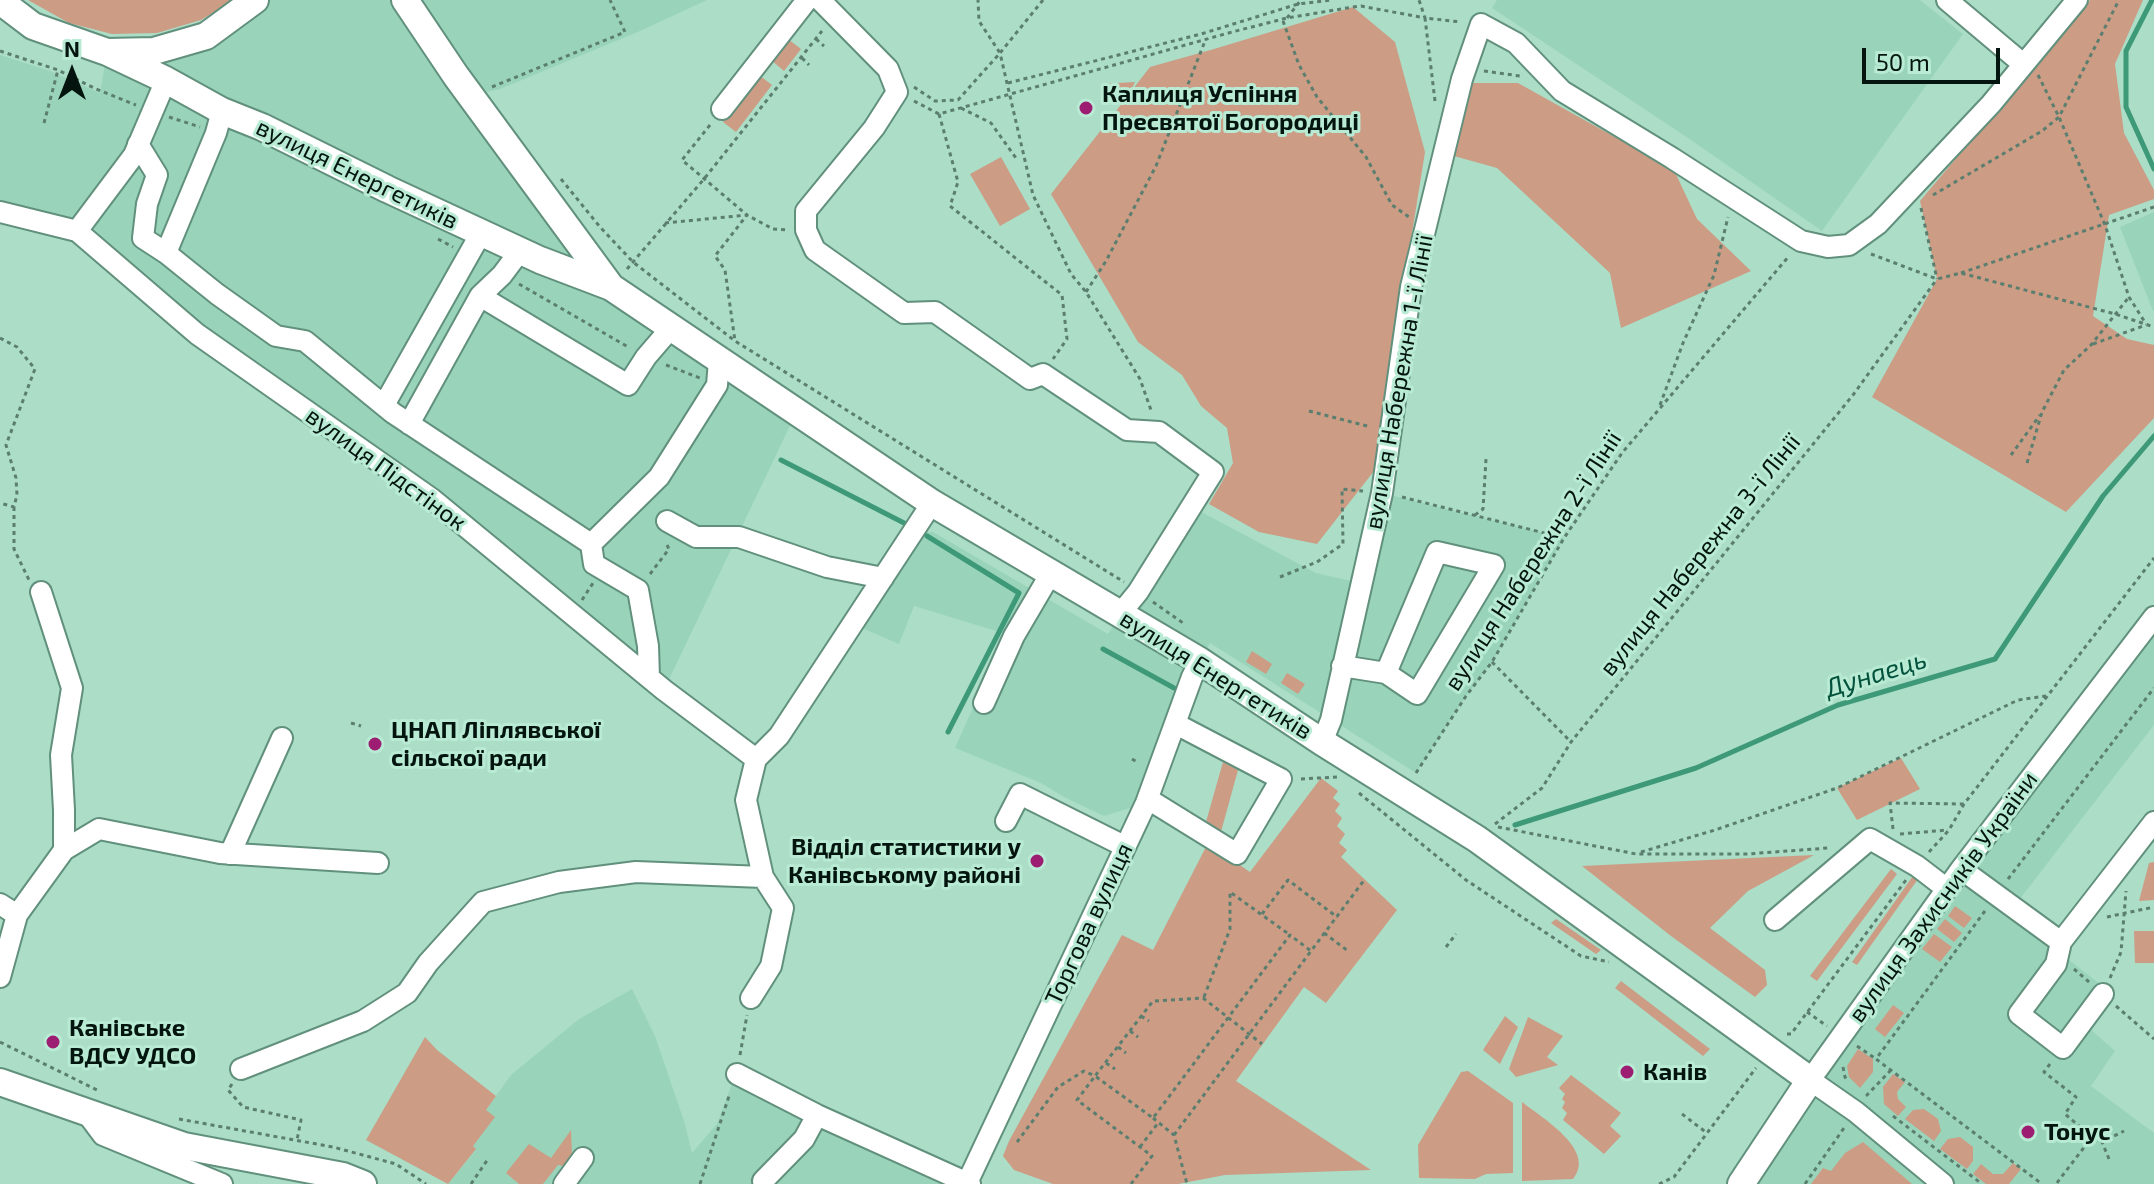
<!DOCTYPE html>
<html>
<head>
<meta charset="utf-8">
<style>
	body { margin:0 }
	#map { position:relative; width:2154px; height:1184px; overflow:hidden; background:#abddc7; font-family:"Exo 2",sans-serif }
	canvas { display:block }
	.north { position:absolute; left:32px; top:32px; width:80px; height:80px; -webkit-text-stroke:6px #b8ead4; paint-order:stroke; rotate:0deg; font-size:22px; font-weight:700; line-height:32px; text-align:center; color:#03150e }
	.north::after { content:''; display:block; margin:auto; width:28px; height:36px; background:#03150e; clip-path:polygon(50% 0,100% 100%,50% 72%,0 100%) }
	.scale { position:absolute; left:1862px; top:48px; width:138px; height:36px; box-sizing:border-box; border:4px solid #03150e; border-top:0; padding-left:10px; font-size:24px; line-height:28px; white-space:nowrap; color:#03150e; -webkit-text-stroke:6px #b8ead4; paint-order:stroke }
</style>
</head>
<body>
<div id="map">
<canvas width="2154" height="1184"></canvas>
<div class="north">N</div>
<div class="scale">50 m</div>
</div>
<script>
const ctx = document.querySelector('canvas').getContext('2d');
ctx.lineJoin = 'round';
function paint(path, color) { ctx.fillStyle = color; ctx.fill(path, 'evenodd'); }
function stroke(path, color, width, dash) { ctx.strokeStyle = color; ctx.lineWidth = width; ctx.lineCap = dash ? 'butt' : 'round'; ctx.setLineDash(dash || []); ctx.stroke(path); }
function drawText(font, color, halo, rows, align = 'center') {
  ctx.font = font + ' "Exo 2",sans-serif'; ctx.lineWidth = 6; ctx.setLineDash([]); ctx.textBaseline = 'middle'; ctx.strokeStyle = halo; ctx.fillStyle = color; for (const [text, x, y, turn = 0] of rows) {
    ctx.save(); ctx.translate(x, y); ctx.rotate((+turn || 0) * Math.PI / 180); ctx.textAlign = isNaN(turn) ? turn : align; if (halo) ctx.strokeText(text, 0, 0); ctx.fillText(text, 0, 0); ctx.restore();
  }
}
const built = new Path2D(`
	M255,0H707L640,31L500,89L472,95L611,287L797,411L664,690L77,231L0,209V55L50,71L100,93L107,52L154,51Z
	M1497,0H1920L1963,34L1822,231L1688,138L1492,8Z
	M2154,212V311H2153L2120,227Z
	M1382,493L1564,538L1492,662L1466,696L1416,773L1210,643L1192,677L1146,803L1104,816L1064,797L1041,783L955,748L1006,634L914,606L899,644L848,622L902,534L933,532L1108,634L1192,507L1316,573L1351,581Z
	M2154,617V725L2009,913L2114,995L2089,1028L2115,1051L2091,1086L2154,1133V1184H1741Z
	M632,989L655,1036L685,1124L692,1153L717,1124L736,1073L964,1170L960,1184H448L476,1150L472,1146L486,1110L511,1075L579,1019Z`);
const green = new Path2D(`
	M28,0H234L201,20L157,33L112,34L69,23Z
	M2090,0H2143L2115,64L2124,133L2154,190V199L2109,215L2093,316L2127,339L2154,345V418L2066,512L1872,397L1937,279L1920,201Z
	M1353,7L1395,42L1425,152L1374,471L1317,544L1259,532L1209,504L1233,463L1227,428L1201,406L1182,375L1138,342L1051,194L1123,102L1101,84L1135,82L1129,94L1150,67L1214,49Z
	M788,39L801,49L784,71L771,60Z
	M759,75L772,85L736,132L723,122Z
	M1471,83H1518L1674,170L1697,219L1751,271L1621,328L1610,273L1497,168L1454,156Z
	M1001,157L1030,209L1000,226L970,174Z
	M1252,651L1272,664L1266,674L1246,662Z
	M1287,673L1305,684L1298,694L1281,683Z
	M1901,758L1920,789L1857,820L1837,788Z
	M1223,762L1238,770L1219,839L1204,829Z
	M1321,778L1338,791L1333,798L1340,804L1335,811L1342,818L1337,826L1345,834L1339,843L1347,850L1341,857L1397,910L1326,1003L1304,987L1236,1081L1371,1170L1225,1175L1178,1184H1053L1014,1170L1003,1156L1009,1141L1122,935L1153,950L1208,843L1250,872Z
	M1814,855L1748,891L1710,928L1765,970L1767,985L1755,997L1671,936L1582,866Z
	M2154,862V900L2139,901L2149,863Z
	M1891,869L1897,874L1817,981L1810,976Z
	M1913,876L1918,879L1857,965L1852,962Z
	M1955,906L1972,918L1964,928L1948,916Z
	M1556,919L1601,950L1596,954L1551,923Z
	M1945,919L1962,933L1954,942L1937,929Z
	M2134,931H2154V963H2135Z
	M1934,934L1952,947L1940,962L1922,949Z
	M1621,981L1710,1049L1703,1056L1615,988Z
	M1893,1005L1904,1013L1885,1037L1875,1029Z
	M1505,1016L1518,1027L1500,1064L1483,1050Z
	M1528,1017L1563,1036L1547,1057L1558,1065L1516,1077L1509,1069Z
	M425,1037L437,1050L496,1096L486,1110L495,1117L473,1146L476,1149L448,1184L366,1140Z
	M1858,1049L1873,1059V1072L1860,1088L1849,1077L1847,1066Z
	M1468,1071L1513,1103V1173L1486,1174L1475,1179L1419,1178L1418,1145L1461,1072Z
	M1893,1074L1905,1082L1897,1092L1898,1099L1906,1107L1898,1116L1884,1104L1883,1087Z
	M1571,1075L1621,1113L1610,1126L1621,1136L1604,1154L1563,1120L1567,1113L1562,1108L1565,1102L1562,1099L1565,1094L1559,1088Z
	M1522,1102C1542,1118 1597,1150 1573,1179L1522,1181Z
	M1924,1109L1938,1119L1941,1131L1934,1141L1905,1119L1913,1110Z
	M571,1130L572,1155L564,1166L558,1165L543,1184H519L506,1173L529,1144L551,1158Z
	M1960,1137L1973,1147V1161L1967,1169L1940,1149L1948,1139Z
	M1863,1142L1912,1184H1811L1823,1168L1831,1171L1845,1153Z
	M2013,1163L2021,1169L2009,1184H1986L1973,1174L1981,1164L1993,1174H2003Z`);
const stream = new Path2D(`
	M2152,0L2126,51V107L2154,169
	M781,460L906,524
	M927,536L1019,593L948,732
	M1103,649L1174,688
	M1515,825L1696,768L1838,705L1995,659L2103,496L2154,436`);
const path = new Path2D(`
	M1043,0L1000,53L1033,195L1071,274L1086,292L1140,379L1152,413
	M1287,18L1301,0
	M1283,21L1299,65L1317,97L1366,157L1392,205L1409,217
	M816,39L824,46
	M0,51L58,70L96,89L136,105
	M802,58L809,65
	M1484,71L1520,76
	M2038,75L2059,117L2105,225L2129,297L2146,324
	M1008,83L1201,34L1298,4L1332,0
	M492,87L625,32L610,0
	M914,87L935,101L958,100L1000,53L979,21L978,0
	M914,101L939,114L1232,32L1287,18L1353,7L1361,6L1425,18L1419,0
	M1435,101L1425,18L1461,22
	M961,108L991,123L1016,158
	M939,114L958,182L950,206L1062,295L1067,339L1053,359
	M169,117L200,127
	M44,123L58,70
	M710,125L682,160L747,215L715,256L725,270L735,341
	M561,179L600,227L633,262L735,341L1124,582
	M1933,195L2042,131L2059,117L2119,0
	M1921,208L1937,279
	M665,223L747,215L773,229L789,230
	M438,239L453,247
	M1871,254L1937,279L1961,273L2115,314L2154,327
	M627,269L704,179L822,31
	M1961,273L2154,207
	M519,284L630,348
	M1086,292L1106,261L1156,166L1205,41
	M0,338L17,347L35,369L6,445L16,478L17,495L14,507L0,503
	M2093,344L2146,325
	M666,365L700,378
	M1660,405L1683,343L1714,275L1728,217
	M1309,411L1371,427
	M2011,455L2040,415
	M2027,463L2042,412L2064,370L2091,345L2129,297
	M1402,497L1564,538
	M14,507V549L29,580
	M1475,515L1483,509L1486,459
	M650,574L669,549L667,545
	M1280,577L1317,562L1343,544L1342,489L1363,491
	M582,600L593,583
	M1153,602L1183,623
	M1492,662L1571,742
	M351,723L361,726
	M1132,759L1139,763
	M1416,773L1466,696L1492,662L1564,538L1622,453L1789,256
	M1301,779L1337,777
	M1359,793L1466,880L1581,956L1609,962
	M1495,824L1542,788L1571,742L1853,395L1937,279
	M1498,827L1636,854H1747L1828,848
	M1893,829L1890,803L1964,804
	M1900,834L1948,830
	M1641,852L1715,830L1837,788L2018,700L2046,696
	M1929,852L1949,830L1964,804L2154,558
	M2008,879L2154,688
	M1985,911L1876,1059L2042,1184
	M1262,914L1288,880L1337,917
	M2107,917L2154,907
	M1324,933L1348,951
	M1446,947L1456,934
	M2074,969L2089,982
	M2110,978L2121,952L2126,891
	M1204,997L1230,929V892L1290,935
	M2116,1006L2154,1039
	M1807,1012L1827,1026
	M1141,1016L1149,1021
	M1130,1031L1138,1037
	M1787,1034H1791L1906,880
	M0,1042L97,1090
	M1857,1046L1876,1059
	M1118,1047L1126,1053
	M740,1055L747,1015
	M1106,1063L1115,1069
	M2050,1064L2044,1072L2076,1097L2065,1114L2092,1137L2056,1184
	M1843,1067L1845,1077L1848,1082
	M232,1084L228,1090L243,1107L301,1120L297,1140
	M1868,1096L1867,1095L1891,1070
	M1682,1114L1707,1133
	M1893,1116L1982,1184
	M1153,1118L1174,1135L1187,1184
	M179,1119L333,1147L396,1164L426,1184
	M1174,1135L1311,951
	M1017,1142L1058,1087L1084,1071L1095,1076L1153,1001L1203,998L1262,1044
	M1140,1147L1158,1123
	M2109,1159L2102,1142L2124,1131
	M471,1184L488,1159
	M700,1184L730,1093
	M1131,1184L1152,1156L1077,1100L1095,1076L1153,1118L1290,935L1311,951L1365,879
	M1659,1184L1674,1177L1756,1068
	M1805,1184L1844,1128`);
const minor = new Path2D(`
	M820,0L888,69L897,92L874,128L806,211V230L815,250L904,313L935,312L1030,379L1043,374L1127,430L1159,432L1213,472L1138,592L1120,614
	M1947,0L2023,64
	M722,109L807,0
	M138,144L157,175L147,204L143,238L166,253L216,133L222,111
	M0,212L77,231L197,334L432,499L664,690L756,759
	M77,231L134,155L166,80
	M166,253L217,294L276,336L305,341L393,413L591,544
	M480,296L502,275L520,251
	M384,405L481,233
	M409,424L480,296L628,385L646,357L671,328
	M667,521L696,537H739L827,567L883,578
	M41,592L72,688L61,755L64,810V850
	M1342,666L1386,673L1437,552L1494,565L1417,694L1386,673
	M649,677L648,646L638,590L594,564L591,544L659,477L717,385L719,361
	M984,703L1014,636L1051,573
	M1322,742L1331,720L1382,493L1411,287L1462,79L1481,24L1516,43L1562,91L1672,158L1801,241L1828,247L1849,245L1878,224L1991,104L2077,0
	M756,759L779,736L932,503
	M756,759L746,800L763,877
	M1148,799L1237,854L1281,779L1176,724
	M1006,821L1020,794L1124,846
	M230,854L282,738
	M1961,869L2061,942L2154,822
	M0,904L17,915
	M1775,920L1870,839L1917,866L1947,889
	M2061,942L2056,964L2019,1014L2063,1048L2103,994
	M0,977L17,915L64,850L99,829L220,853L378,863
	M241,1069L363,1021L407,993L428,963L483,902L559,882L636,872L763,877L783,908L771,966L751,998
	M737,1074L817,1115L970,1184
	M85,1111L103,1135L222,1184
	M763,1181L804,1139L817,1115
	M967,1183L1146,803L1192,677L1200,661
	M564,1184L583,1158
	M1943,1184L1856,1112L1810,1080L1961,869L2154,617`);
const major = new Path2D(`
	M405,0L456,76L611,287
	M0,1L33,26L107,52L154,51L206,36L255,0
	M107,52L166,80L222,111L262,127L387,189L540,260L611,287L932,503L1200,661L1322,742L1477,839L1810,1080L1741,1184
	M0,1082L184,1146L343,1176L363,1184`);
const markers = [
	[1086,108,8,"#9d1d72"],
	[375,744,8,"#9d1d72"],
	[1037,861,8,"#9d1d72"],
	[53,1042,8,"#9d1d72"],
	[1627,1072,8,"#9d1d72"],
	[2028,1132,8,"#9d1d72"]
];
const poiNames = [
	["Каплиця Успіння",1102,94],
	["Пресвятої Богородиці",1102,122],
	["ЦНАП Ліплявської",391,730],
	["сільскої ради",391,758],
	["Відділ статистики у",1021,847,"right"],
	["Канівському районі",1021,875,"right"],
	["Канівське",69,1028],
	["ВДСУ УДСО",69,1056],
	["Канів",1643,1072],
	["Тонус",2044,1132]
];
const streetNames = [
	["вулиця Енергетиків",357,174,26],
	["вулиця Набережна 1-ї Лінії",1399,382,-80],
	["вулиця Підстінок",386,469,36],
	["вулиця Набережна 3-ї Лінії",1700,555,-51],
	["вулиця Набережна 2-ї Лінії",1533,561,-57],
	["вулиця Енергетиків",1216,675,32],
	["вулиця Захисників України",1943,897,-54],
	["Торгова вулиця",1089,924,-65]
];
const waterNames = [
	["Дунаець",1876,674,-17]
];
paint(built, '#99d4ba');
paint(green, '#cc9c85');
stroke(stream, '#3d9977', 5);
stroke(minor, '#61907c', 24);
stroke(major, '#61907c', 30);
stroke(path, '#5b7e6f', 3, [4, 4]);
stroke(minor, '#fff', 20);
stroke(major, '#fff', 26);
for (const [x, y, r, color] of markers) { const dot = new Path2D(); dot.arc(x, y, r, 0, 2 * Math.PI); ctx.fillStyle = color; ctx.fill(dot); stroke(dot, '#b8ead4', 3); }
drawText('bold 24px', '#03150e', '#b8ead4', poiNames, 'left');
drawText('24px', '#03150e', '#b8ead4', streetNames);
drawText('italic 26px', '#03523b', '#b8ead4', waterNames);
</script>
</body>
</html>
